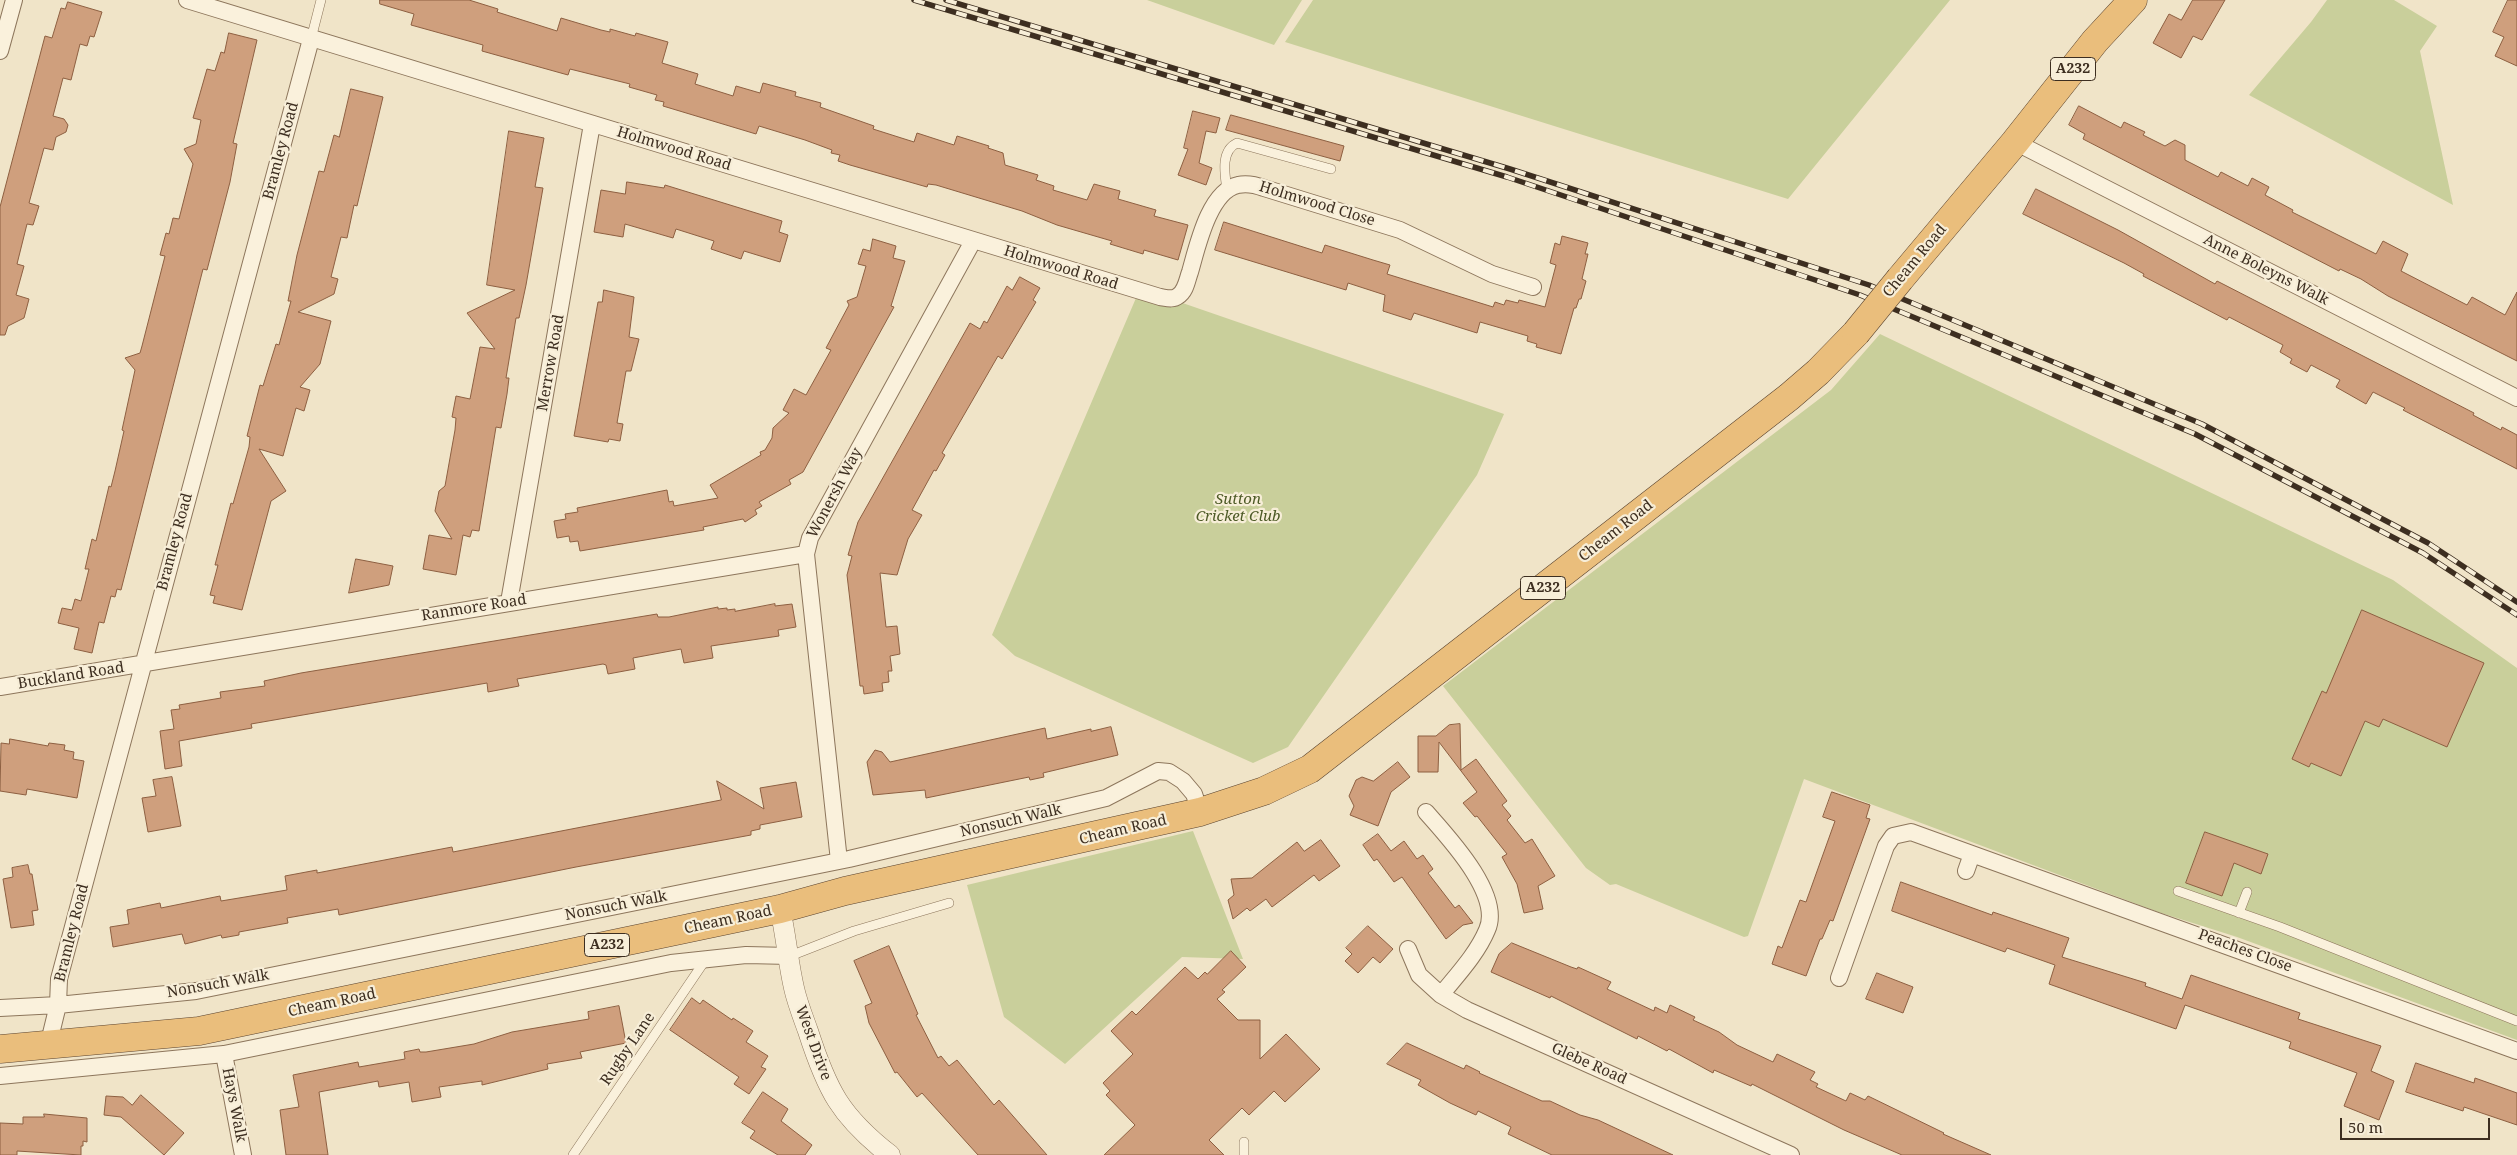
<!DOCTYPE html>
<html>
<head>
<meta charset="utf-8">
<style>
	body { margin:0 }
	#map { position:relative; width:2517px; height:1155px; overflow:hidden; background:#f0e4c8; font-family:"Noto Serif",serif }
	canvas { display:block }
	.scale { position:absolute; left:2340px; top:1118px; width:150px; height:22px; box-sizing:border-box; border:2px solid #3d2e20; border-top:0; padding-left:6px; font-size:15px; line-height:18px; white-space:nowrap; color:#3d2e20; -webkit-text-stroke:4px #f7eed8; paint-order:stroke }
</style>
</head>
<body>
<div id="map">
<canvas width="2517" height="1155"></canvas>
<div class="scale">50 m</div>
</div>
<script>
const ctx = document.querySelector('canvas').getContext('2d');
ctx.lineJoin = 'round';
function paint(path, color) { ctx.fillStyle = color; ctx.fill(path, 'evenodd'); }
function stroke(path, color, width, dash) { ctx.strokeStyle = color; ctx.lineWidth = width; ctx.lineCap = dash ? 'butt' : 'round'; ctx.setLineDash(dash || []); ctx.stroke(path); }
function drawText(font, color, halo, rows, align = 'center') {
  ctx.font = font + ' "Noto Serif",serif'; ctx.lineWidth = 4.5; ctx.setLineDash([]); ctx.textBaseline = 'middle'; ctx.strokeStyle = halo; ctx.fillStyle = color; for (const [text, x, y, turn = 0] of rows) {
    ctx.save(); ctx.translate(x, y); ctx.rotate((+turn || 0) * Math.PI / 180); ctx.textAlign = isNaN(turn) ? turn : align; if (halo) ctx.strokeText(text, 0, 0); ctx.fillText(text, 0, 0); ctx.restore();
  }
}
const green = new Path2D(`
	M1147,0H1302L1274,45Z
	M1313,0H1950L1788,199L1285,42Z
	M2327,0H2394L2437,26L2420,51L2453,205L2249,95L2311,22Z
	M1139,291L1171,299L1504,414L1477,475L1288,747L1253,763L1015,656L992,635Z
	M1880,334L2393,580L2517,668V1040L2237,937L2158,912L1804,779L1748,936L1744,937L1616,884L1610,885L1586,868L1443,686L1831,390Z
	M1193,831L1243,959L1182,957L1065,1064L1004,1017L967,885Z`);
const building = new Path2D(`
	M380,0H469L498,9L497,12L557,31L561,18L601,30L610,32V29L635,36L636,33L668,42L662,63L698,74L695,84L733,96L736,86L760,93L763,83L796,92L795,96L821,103L820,107L874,126L873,129L914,142L917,133L954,145L957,136L989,146L988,148L1003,153L1005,165L1038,175L1036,180L1054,186L1053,190L1087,200L1094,184L1120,191L1118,199L1156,210L1154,216L1188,225L1178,260L1144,250L1143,254L1110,244L1112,241L1057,225L1022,211L936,185L928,184L927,187L850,165L838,161L840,155L831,153L832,150L805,140L759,126L756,134L663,106L664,102L655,100L657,95L629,87L630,84L570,69L568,75L482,51L483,45L411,25L414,14L380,4Z
	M2193,0H2225L2202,40L2193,36L2181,58L2153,43L2169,14L2181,20Z
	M2508,0H2517V66L2495,56L2504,37L2493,32Z
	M68,2L102,12L94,37L90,36L87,46L80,44L71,80L63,78L53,116L64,119L68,125L66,132L56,137L53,150L44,148L29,203L39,206L33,225L27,224L17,264L24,266L16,295L29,299L24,318L8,326L5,335H0V207L45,36L52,38L61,8L65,9Z
	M229,33L257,40L233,143L237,144L230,182L207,270L203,269L121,590L117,589L115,597L111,596L104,623L99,622L92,653L74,649L79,628L58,623L62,608L72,610L75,599L81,601L89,569H85L92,539L96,541L109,486L111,487L115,471L124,431L122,430L135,370L125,358L140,353L142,346L165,256L160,255L166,233L169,234L173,218L179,219L193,164L184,149L196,144L201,120L193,118L207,69L215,71L221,52L224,53Z
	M351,89L383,97L357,206L354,205L347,238L341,237L331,277L338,279L334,294L298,312L331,321L320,364L300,387L310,390L304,411L296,408L283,456L259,449L286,491L271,501L242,610L213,603L215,596L210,595L218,565H215L231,503L233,504L249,447L250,437L247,436L260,385L263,386L276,344L279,345L291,301H288L297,255L319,171L324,172L334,135L339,137Z
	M2079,106L2121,128L2124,122L2145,132L2143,135L2165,146L2175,140L2185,145V160L2218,177L2221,172L2248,186L2252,178L2269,187L2265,195L2293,210L2292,212L2376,254L2383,241L2408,254L2401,271L2467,305L2472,297L2505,315L2517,292V361L2388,296L2361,279L2340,269L2339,271L2083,139L2085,134L2069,125Z
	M1193,111L1220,118L1216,133L1206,131L1199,163L1212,168L1206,185L1178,175L1188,149L1184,148Z
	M1231,115L1344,146L1340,161L1226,130Z
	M509,131L544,138L535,187L543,188L526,285L519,318H516L506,378H509L507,394L501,428L496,427L479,531L472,530L470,537L463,535L456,575L423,569L429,535L452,539L435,511L439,491L445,486L455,430L456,418L452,417L456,396L470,399L480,347L495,349L467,313L515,290L487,285Z
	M627,182L664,188L665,185L782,221L779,232L788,235L780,262L744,251L741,259L711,249L714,241L676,229L673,238L625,224L623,237L594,232L601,190L625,194Z
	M2036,189L2118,230L2215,284L2217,281L2474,413L2473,415L2501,430L2502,427L2517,435V469L2403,410L2405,408L2373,392L2366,404L2336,387L2340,380L2311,365L2307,372L2290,363L2292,359L2280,352L2283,345L2229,317L2227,320L2143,276L2144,274L2124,263L2023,214Z
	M1224,222L1322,253L1325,245L1373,260L1390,265L1387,274L1493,307L1495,302L1504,305L1506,300L1518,303L1519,300L1545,307L1556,265L1550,263L1555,243L1560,245L1562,236L1588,243L1585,254H1588L1582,279L1586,281L1581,299H1579L1576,308H1574L1561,354L1536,347L1537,344L1527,341L1528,336L1480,322L1477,333L1414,313L1411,320L1383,311L1385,295L1348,283L1346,290L1215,250Z
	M873,239L896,246L893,258L905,261L891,306L894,307L803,472L789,480L791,484L759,502L762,506L755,510L757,514L745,522L743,519L703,527L704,530L580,551L578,541L570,542L569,536L557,538L554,521L566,519L565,514L578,512L577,508L667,490L669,502L673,501L674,506L718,498L710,485L761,455L760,452L765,450L772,438L773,428L789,413L783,410L794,389L806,395L831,350L826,348L849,305L847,301L857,297L866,266L858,264L863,249L870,251Z
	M1020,277L1040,288L1033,300L1036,302L1002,359L998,356L942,453L945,455L936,471L934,470L912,510L922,515L908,539L897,575L880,573L886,627L897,626L900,654L890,656L892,671H888L889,682L882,683L883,691L864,694L863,686H860L847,575L852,556L848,555L858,522L970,323L980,329L984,321L987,323L1007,286L1012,290Z
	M604,290L634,297L629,337L639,339L631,371H626L617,423L623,424L620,441L609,439L608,442L574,436L598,302H602Z
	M356,559L393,566L389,585L349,593Z
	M775,604V606L792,604L796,627L778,630L779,636L711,646L713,658L684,663L681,649L633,658L635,669L608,674L606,665L603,664L517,679L519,686L488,692L487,683L251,724L252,728L179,741L182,766L165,769L160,731L174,729L171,710L180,709L179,705L221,698L220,692L265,686L264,681L301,673L657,614L658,617H669L718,607V609L727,608V610L735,609V611Z
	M2362,610L2484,663L2447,747L2383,719L2379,727L2365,721L2341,776L2311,763L2309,767L2292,759L2322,691L2326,693Z
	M1460,724L1461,770L1476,759L1507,801L1502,805L1511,816L1507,820L1525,843L1532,839L1555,876L1538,886L1543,909L1524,913L1517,884L1502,857L1507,854L1477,816L1475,817L1463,803L1477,792L1439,742L1438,772H1418V736H1436L1449,725Z
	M1111,727L1118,755L1043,773L1044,777L1030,780L1029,777L926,798L925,790L873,795L867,762L875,750L882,752L890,762L1045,728L1047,739L1091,729V731Z
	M10,739L48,746L49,743L65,745L64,750L74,752L73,759L84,761L77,798L27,789L26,795L0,791L1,743L9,744Z
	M1398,762L1410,777L1391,792L1378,826L1350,815L1354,806L1349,796L1356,780L1362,777L1373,781Z
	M172,777L181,826L148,832L142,798L156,796L153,780Z
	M717,781L764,809L760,788L796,782L802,817L760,825V829L751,831V835L576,867L339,915L338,909L287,918L288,923L239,932V935L222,938L221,935L185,944L182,934L113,947L110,927L129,924L127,910L160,903L161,908L220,896L221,901L287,890L285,876L317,870V873L452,847L453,852L721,800Z
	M1832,792L1870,805L1866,818L1870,819L1833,921L1830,920L1822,939H1820L1806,976L1772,964L1778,946L1782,948L1800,900L1806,902L1835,821L1823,817Z
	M2205,832L2268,854L2261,874L2234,863L2222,896L2186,883Z
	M1378,834L1391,851L1404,841L1417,859L1423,855L1433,869L1428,873L1455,908L1459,905L1473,923L1463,925L1446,939L1402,877L1394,882L1377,859L1374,861L1363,845Z
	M1321,840L1340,866L1319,881L1314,875L1272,907L1266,899L1250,911L1247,908L1233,919L1228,900L1234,895L1231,879L1252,878L1297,842L1304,851Z
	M28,865L30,874H32L38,910L32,911L34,925L11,928L3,879L13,877L12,868Z
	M1901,882L1992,915L1993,912L2069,938L2062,957L2146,983L2145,986L2182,999L2191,975L2300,1013L2298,1019L2381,1046L2371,1071L2394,1081L2379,1120L2344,1106L2357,1073L2289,1048L2291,1042L2185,1005L2176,1029L2049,984L2055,965L2007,948L2005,952L1892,911Z
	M1368,926L1393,949L1380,963L1373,957L1358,973L1345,961L1352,954L1346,948Z
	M1512,943L1571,967L1577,969L1578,967L1611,982L1607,989L1654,1011L1655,1007L1667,1013L1670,1005L1695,1017L1693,1020L1719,1032L1737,1045L1773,1062L1777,1054L1815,1072L1810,1080L1818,1084L1816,1087L1846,1101L1850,1093L1865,1100L1868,1096L1944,1133L1943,1134L1991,1155H1902L1844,1130L1752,1084L1751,1086L1714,1070L1713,1073L1669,1049L1667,1051L1638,1036L1637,1039L1551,996L1550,998L1491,972L1499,954Z
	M889,946L918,1014L916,1015L938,1058L941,1056L949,1066L957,1060L994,1105L999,1100L1047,1155H978L922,1093L917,1097L897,1072L895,1073L869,1023L865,1006L872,1003L854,961Z
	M1231,951L1246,967L1222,990L1225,992L1217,999L1238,1020H1260V1059L1286,1034L1320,1069L1285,1102L1274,1091L1249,1115L1242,1108L1209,1140L1224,1155H1104L1135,1125L1106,1095L1110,1091L1103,1083L1133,1054L1111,1031L1132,1011L1136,1015L1185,967L1198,979L1205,972L1207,974Z
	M1877,973L1913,987L1903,1013L1866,999Z
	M692,998L700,1004L703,1000L732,1020L733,1018L753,1031L746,1042L768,1056L761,1067L766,1069L749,1094L734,1084L739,1077L670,1030Z
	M619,1006L626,1043L580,1052L582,1058L547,1064L548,1069L482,1085V1081L439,1087L441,1097L412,1102L409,1082L379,1087L378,1081L319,1092L328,1155H286L280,1110L299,1107L293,1075L358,1062L359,1067L405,1059L404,1052L419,1049L420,1052H426L474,1044L512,1032L589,1019L588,1012Z
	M1407,1043L1464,1069L1466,1065L1480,1072L1479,1073L1542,1101H1550L1580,1115L1598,1120L1673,1155H1552L1508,1134L1511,1127L1478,1111L1476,1115L1450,1103L1418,1085L1421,1080L1387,1064Z
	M2416,1063L2474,1083L2475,1078L2517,1093V1125L2464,1107L2463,1111L2406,1092Z
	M763,1092L788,1109L781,1121L812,1145L805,1155H778L750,1138L755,1131L742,1123Z
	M141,1095L184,1133L164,1155L121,1117L104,1115L106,1096L123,1097L132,1105Z
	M44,1114L87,1118V1142L83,1141V1146H81V1155L17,1151V1155H0V1123L23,1124V1117H44Z`);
const service = new Path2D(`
	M311,39L321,0
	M1227,190C1225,175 1220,151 1237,143L1331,169
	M2178,891L2280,927L2517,1021
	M2239,913L2247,892
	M790,956L854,931L949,903
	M1244,1142V1155
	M573,1155L706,959`);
const minor = new Path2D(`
	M187,0L1160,297C1167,298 1173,300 1178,296C1186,291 1187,280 1190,272C1197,248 1209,191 1238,185C1246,183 1256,185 1264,188L1400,230L1492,274L1533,287
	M0,51L14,0
	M2015,142L2517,398
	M509,602L592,124
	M0,687L806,554
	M1426,812C1448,837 1503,895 1487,930C1477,954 1457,975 1441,995
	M839,861L806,554L810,538L973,241
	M1966,871L1972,854
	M1408,949L1419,975L1441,995L1467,1010L1791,1155
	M1839,978L1886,846L1893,836L1911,832L2517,1051
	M0,1008L58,1005L196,991L849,859L1106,798L1158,771L1169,772L1183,781L1194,794L1200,812
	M48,1046L58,1005L59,979L78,908L311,39
	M224,1054L243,1155
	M0,1076L224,1054L671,963L746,955L790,956`);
const tertiary = new Path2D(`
	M780,909C786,935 788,962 794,988C797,1002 803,1017 808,1031C827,1090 840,1116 890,1155`);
const trunk = new Path2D(`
	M1900,279L2015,142L2095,41L2133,0
	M0,1049L199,1031L780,909L845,891L1200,812L1264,791L1310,769L1789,397L1818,372L1856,333`);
const rail = new Path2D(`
	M914,0L1507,177L1860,295L2195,434L2423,553L2517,615
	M946,0L1510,169L1869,285L2202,424L2428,543L2517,602`);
const trunkBridge = new Path2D(`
	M1856,333L1900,279`);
const shields = [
	[2073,69,45],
	[1543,588,45],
	[607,945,45]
];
const shieldNames = [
	["A232",2073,69],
	["A232",1543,588],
	["A232",607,945]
];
const streetNames = [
	["Holmwood Road",674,149,17],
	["Bramley Road",281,151,-75],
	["Holmwood Close",1317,204,17],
	["Cheam Road",1915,261,-50],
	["Holmwood Road",1061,268,17],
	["Anne Boleyns Walk",2266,270,27],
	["Merrow Road",551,363,-80],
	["Wonersh Way",835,493,-62],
	["Cheam Road",1616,531,-38],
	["Bramley Road",175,542,-75],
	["Ranmore Road",474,608,-9],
	["Buckland Road",71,676,-9],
	["Nonsuch Walk",1011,821,-13],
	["Cheam Road",1123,830,-13],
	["Nonsuch Walk",616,906,-11],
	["Cheam Road",728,920,-12],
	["Bramley Road",72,933,-76],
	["Peaches Close",2245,951,20],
	["Nonsuch Walk",218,984,-10],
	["Cheam Road",332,1003,-12],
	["West Drive",813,1043,70],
	["Rugby Lane",628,1049,-56],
	["Glebe Road",1589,1064,24],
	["Hays Walk",234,1105,79]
];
const parkNames = [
	["Sutton",1238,500],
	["Cricket Club",1238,517]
];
paint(green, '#c9cf9b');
paint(building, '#cf9f7d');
stroke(building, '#8d5f41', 1);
stroke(service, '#8d765c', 10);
stroke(minor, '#8d765c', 18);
stroke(tertiary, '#8d765c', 21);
stroke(trunk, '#5b4430', 29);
stroke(service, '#faf1dc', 9);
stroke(minor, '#faf1dc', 16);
stroke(tertiary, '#faf1dc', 20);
stroke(trunk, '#eabe7c', 28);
stroke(rail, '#3d2e20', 5.5);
stroke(rail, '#f7eed8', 4, [11]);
stroke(trunkBridge, '#5b4430', 29, []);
stroke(trunkBridge, '#eabe7c', 28);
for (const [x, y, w] of shields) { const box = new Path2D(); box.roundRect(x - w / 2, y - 11.5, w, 23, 4); ctx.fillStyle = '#f7eed8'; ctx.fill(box); stroke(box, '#3d2e20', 1); }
drawText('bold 14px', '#3d2e20', null, shieldNames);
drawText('15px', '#3d2e20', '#f7eed8', streetNames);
drawText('italic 15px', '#4d5a26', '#f7eed8', parkNames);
</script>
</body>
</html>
